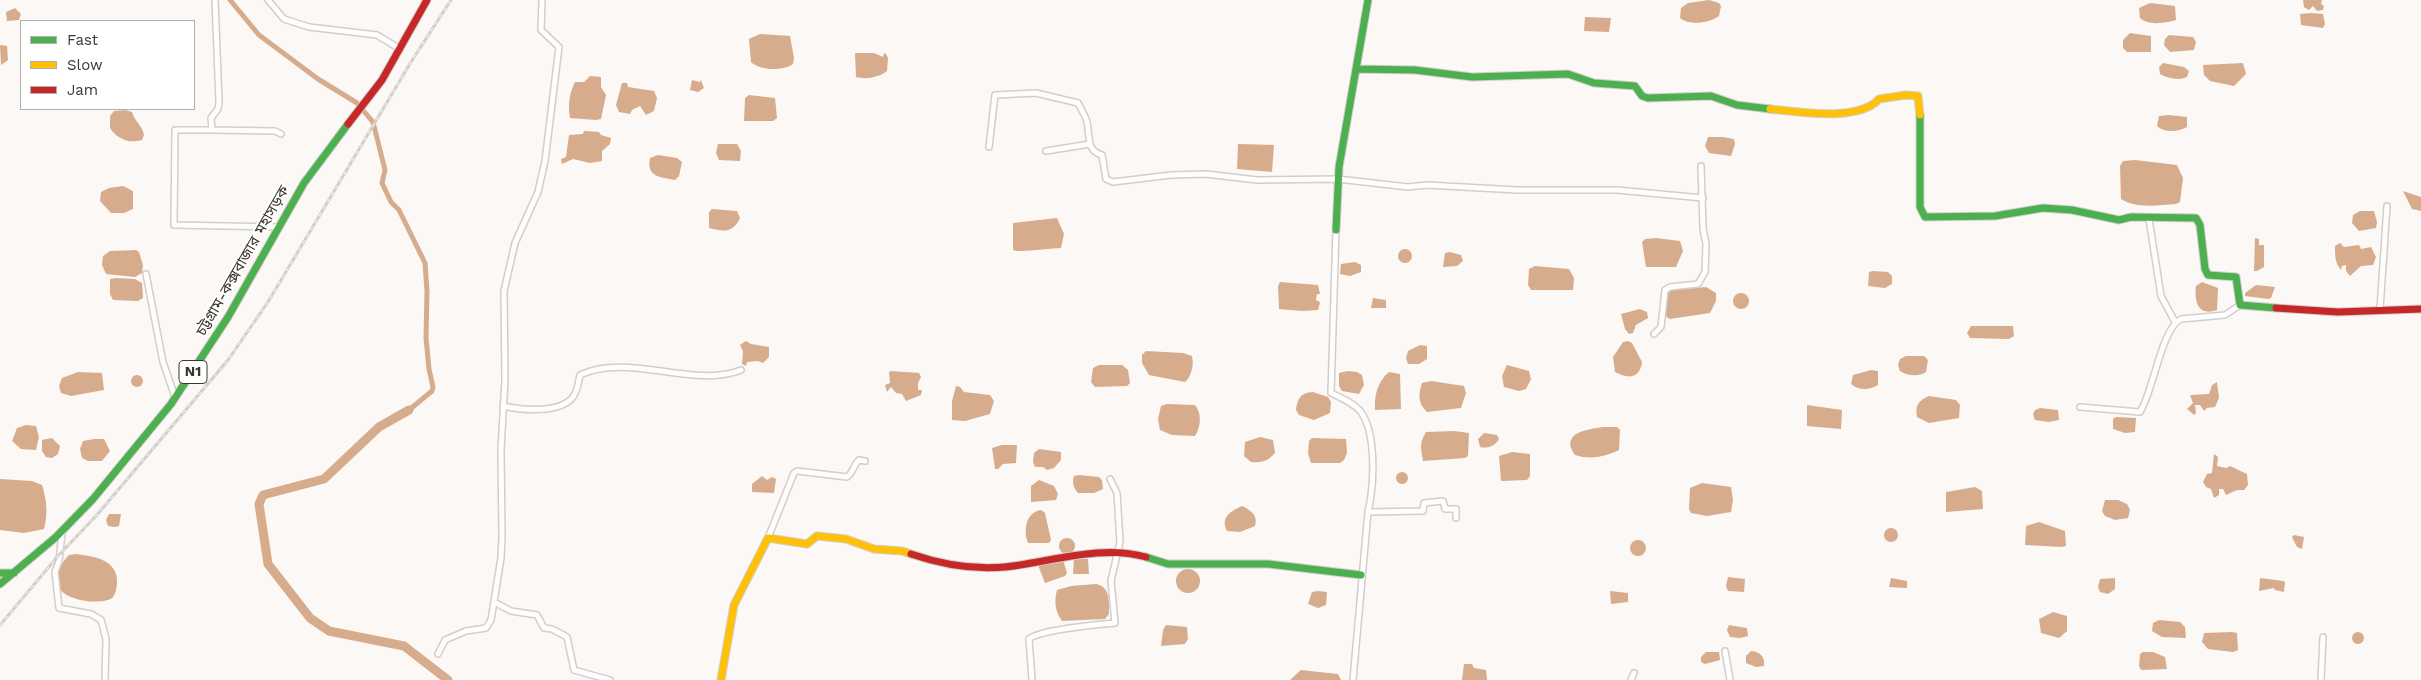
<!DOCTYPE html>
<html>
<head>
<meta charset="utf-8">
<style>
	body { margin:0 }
	#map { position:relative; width:2421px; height:680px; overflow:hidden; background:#fbf8f5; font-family:"Work Sans",sans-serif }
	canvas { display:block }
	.legend { position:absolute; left:20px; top:20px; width:175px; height:90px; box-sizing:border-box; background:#fff; border:1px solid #b1afad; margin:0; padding:6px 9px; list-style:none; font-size:15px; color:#3c3631 }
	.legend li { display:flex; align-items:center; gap:10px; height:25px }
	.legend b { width:25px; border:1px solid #b1afad }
</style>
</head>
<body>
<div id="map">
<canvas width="2421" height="680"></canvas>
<ul class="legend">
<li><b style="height:6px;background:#4caf50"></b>Fast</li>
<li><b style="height:6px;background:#ffc107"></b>Slow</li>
<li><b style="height:6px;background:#c62828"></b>Jam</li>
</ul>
</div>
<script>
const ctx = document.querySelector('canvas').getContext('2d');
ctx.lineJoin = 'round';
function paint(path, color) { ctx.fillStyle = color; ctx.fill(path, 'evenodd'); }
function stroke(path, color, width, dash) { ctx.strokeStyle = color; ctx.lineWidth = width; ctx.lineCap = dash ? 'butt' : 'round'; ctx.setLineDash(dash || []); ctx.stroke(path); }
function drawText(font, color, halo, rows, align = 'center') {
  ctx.font = font + ' "Work Sans","Noto Sans Bengali",sans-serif'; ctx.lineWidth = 4.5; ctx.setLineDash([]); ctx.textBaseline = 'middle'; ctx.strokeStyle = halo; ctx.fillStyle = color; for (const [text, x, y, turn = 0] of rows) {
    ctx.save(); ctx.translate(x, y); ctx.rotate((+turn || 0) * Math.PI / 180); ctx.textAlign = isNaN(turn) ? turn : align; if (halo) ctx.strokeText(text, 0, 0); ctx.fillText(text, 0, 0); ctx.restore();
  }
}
const water = new Path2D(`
	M1709,0L1719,3L1721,6L1719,16C1709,23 1690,26 1680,18L1681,8L1688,3Z
	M2303,0H2322L2321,4L2324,6L2323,10L2317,11L2313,6L2309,10L2304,7Z
	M2150,3L2175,6L2176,20C2165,23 2149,26 2140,18L2139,8Z
	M15,8L21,14L19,20L7,21L6,12Z
	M2311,13L2323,14L2325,24L2323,28L2301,25L2300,14Z
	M1585,17L1611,18L1609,32L1584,31Z
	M2130,33L2151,36V52H2127L2123,48V40Z
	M760,34L790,36L794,58L793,64C783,71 760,71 751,62L749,39Z
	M2169,35L2193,37L2196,42L2194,50L2170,52L2164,45L2165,39Z
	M0,45L7,46L8,60L1,65Z
	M855,53H874L883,57L884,53L886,54L888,58L887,71C880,77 865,80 856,77Z
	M2163,63L2184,67L2189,71L2187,77C2179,81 2167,78 2160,74L2159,67Z
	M2243,63L2246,74L2234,86L2210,81L2204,75L2203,65Z
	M590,76L601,77V87L606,95L601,119L596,120L570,118C568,104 569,94 575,82H584Z
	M692,80L700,82L701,80L704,88L698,92L690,90Z
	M622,83H627L628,87L654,91L657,98L654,111L646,115L640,106L632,110L630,114L619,112L616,105Z
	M749,95L775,98L777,118L773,121H744L745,98Z
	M125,110L132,112C135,122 142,125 144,135L142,140C129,144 117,139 110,128V116L114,111Z
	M2169,115L2187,117V127C2178,132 2164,133 2157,126L2159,116Z
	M584,131L599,132L601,135L611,138L610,144L602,151V161L590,163L573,159L562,164L561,159L566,157L569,135L583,134Z
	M1708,137H1723L1734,139L1735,144L1731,156L1709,153L1705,146Z
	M718,144H737L741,151L740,161L719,160L716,153Z
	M1238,144L1274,145L1272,172L1237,169Z
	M658,155L677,158L682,162L679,176L675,180C660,177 646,177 650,158Z
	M2135,160L2177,165L2183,178L2180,202L2176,204C2159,205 2136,209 2121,199L2120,166L2123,161Z
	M123,186L133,191V209L124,213H111L100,201L101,192L109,188Z
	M2403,191L2421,197V211L2412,209Z
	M712,209L737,211L740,218C733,233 724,232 709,228V212Z
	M2360,211H2374L2377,222L2376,228L2359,231L2352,223L2353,215Z
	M1057,218L1064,234L1061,248C1051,248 1020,253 1013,250V223Z
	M1656,238L1680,241L1683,251L1676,267H1646L1642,242L1645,239Z
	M2255,238L2259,239V245H2264V267L2257,271H2254Z
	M2340,243L2344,247L2359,245L2361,249L2371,247L2376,257L2373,265L2361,266L2350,276L2346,271V265L2342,266L2341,270C2335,263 2335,256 2335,246Z
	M1398 256a7 7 0 1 1 14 0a7 7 0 1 1-14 0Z
	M136,250L139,252L143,265L142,273L135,277L106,274L102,265L103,256L110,251Z
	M1450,252L1461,255L1463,261L1457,266L1443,267L1445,253Z
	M1355,262L1361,265V272L1350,276L1340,274L1341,264Z
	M1535,266L1569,269L1574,278L1573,290H1531L1528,285L1529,269Z
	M1873,271L1888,272L1892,276V284L1885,288L1868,286L1869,272Z
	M115,278L135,279L142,283L143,298L138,301L113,300L110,294V279Z
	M1280,282L1318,285L1320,294H1317L1316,300L1320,302L1318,310L1302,311L1279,309L1278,286Z
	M2202,282L2218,288L2217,310C2198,317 2194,301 2196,286Z
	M2256,285L2275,287L2271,298L2268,299L2245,296V293Z
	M1706,287L1716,293V301L1710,313L1670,319L1665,316L1668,293L1671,290Z
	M1733 301a8 8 0 1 1 16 0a8 8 0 1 1-16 0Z
	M1373,298L1386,300V308H1371Z
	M1640,309L1647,312L1648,318L1636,325L1633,333L1629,334L1625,329L1621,314Z
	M1971,326H2013L2014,336L2009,339L1970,338L1967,333Z
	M746,341L751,344L769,347V357L763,363L758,361L747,362L746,366L742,364L743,351L740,345Z
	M1628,341L1632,343L1642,362C1640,379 1628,379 1615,372L1613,357L1623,342Z
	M1420,345L1427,346V359L1419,364H1408L1406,358L1408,351Z
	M1146,351L1183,353L1192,356C1194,364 1192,376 1185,382L1149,375L1142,363V355Z
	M1906,356H1924L1928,360L1926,372C1919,377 1907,376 1900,371L1898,365L1900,359Z
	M1099,365H1122L1128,370L1130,383L1127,386L1095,387L1091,382L1093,368Z
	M1507,365L1529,371L1531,379L1526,389L1519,391L1504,387L1502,376Z
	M1871,370L1878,371V385C1869,390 1859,391 1851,384L1853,375Z
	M891,371L919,373L921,377L918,383V390H922L921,395L906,401L902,394L896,393L891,387L887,392L885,385L890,383L889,372Z
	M1348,371L1357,372L1362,375L1364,385L1359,394L1342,391L1339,386V373Z
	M78,372L102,373L104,390L71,396L61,393L59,386L62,378Z
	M1389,372L1400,374L1401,409L1375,410C1374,395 1378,381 1389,372Z
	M131 381a6 6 0 1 1 12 0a6 6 0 1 1-12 0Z
	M1431,381L1464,386L1466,393L1461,408L1427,412C1418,403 1418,396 1422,383Z
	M2217,382L2219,398L2215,407L2207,408L2204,411L2200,405H2195L2196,413L2194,415L2187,409L2193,403L2190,395L2209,394L2212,385Z
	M956,386L960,387L964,392L990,395L994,401L990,414L965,421L952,420V401Z
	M1313,392L1328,397L1331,402L1330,413L1314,420L1299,415L1296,410C1298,398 1300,393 1313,392Z
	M1929,396L1956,400L1960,405L1959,418L1929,423L1917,417C1915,405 1918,401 1929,396Z
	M1167,404L1195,405C1202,413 1201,427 1195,436L1172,435L1160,430L1158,419L1161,406Z
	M1807,405L1842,410L1841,429L1807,426Z
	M2040,408L2058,410L2059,420L2049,422L2035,420L2033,414L2035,410Z
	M2116,417L2136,418L2135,432L2125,433L2113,429V419Z
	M26,425L36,426L39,437L36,450L21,449L12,441L17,428Z
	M1603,427H1617L1620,430L1619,450C1604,457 1590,460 1575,455C1559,433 1588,429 1603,427Z
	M1454,431L1469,433L1468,456L1465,458L1423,461C1421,449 1419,443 1426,432Z
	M1484,433L1497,435L1499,439C1495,446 1488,449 1480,447L1478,439Z
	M1260,437L1273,440L1275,453C1268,461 1262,463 1251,462L1244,456L1245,442Z
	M52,438L60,446L58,454L52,458L46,457L42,451V440Z
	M1312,438L1346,439L1347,453L1344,460L1340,463H1311L1308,453L1309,441Z
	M94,439H104L110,451L102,461H88L82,458L80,449L83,441Z
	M1002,445H1017L1016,463L1003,464L998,469H995L992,448Z
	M1039,449L1061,452V460L1054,468L1047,470L1043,467H1035L1033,462L1034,453Z
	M1512,452L1530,454V476L1527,480L1501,481L1499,456Z
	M2214,454L2218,457L2217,466L2226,468L2230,466L2247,474L2248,485L2244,490H2237L2226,495L2223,489H2219V495L2214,498L2211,489L2206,487L2203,482L2207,474L2212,473Z
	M1396 478a6 6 0 1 1 12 0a6 6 0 1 1-12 0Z
	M1079,475L1099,477L1102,480L1103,489L1094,493H1078C1073,487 1072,483 1074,476Z
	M762,476L767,480L772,477L776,479L774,493L752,492V484Z
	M0,479L32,481L42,485C47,501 48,514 44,529L24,533L0,530Z
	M1039,480L1054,486L1058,494L1056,500L1031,502V486Z
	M1702,483L1731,487L1733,500L1731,512L1707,516L1691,513L1689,509L1690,488Z
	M1975,487L1982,491L1983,509L1946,512V492Z
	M2105,500H2118L2127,504L2130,510L2128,518L2115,520L2105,516L2102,511Z
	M1242,506C1252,511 1258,515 1255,526L1240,532L1227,531C1220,517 1231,511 1242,506Z
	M1041,510L1045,513L1051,540L1049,543H1028C1023,530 1026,512 1041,510Z
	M109,514H121L119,526L115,527L108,526L106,520Z
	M2039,522L2065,531L2066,546L2062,547L2025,545L2026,526Z
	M1884 535a7 7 0 1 1 14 0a7 7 0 1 1-14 0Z
	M2294,535L2304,537L2302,549L2297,547L2292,537Z
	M1059 546a8 8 0 1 1 16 0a8 8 0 1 1-16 0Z
	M1630 548a8 8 0 1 1 16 0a8 8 0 1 1-16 0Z
	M76,554C90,556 111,558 116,574C118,580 117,592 113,597C105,608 26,601 69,555Z
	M1074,559H1088L1089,574H1073Z
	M1063,560L1067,573L1065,576L1045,583L1038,565Z
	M1176 581a12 12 0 1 1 24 0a12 12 0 1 1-24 0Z
	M1728,577L1745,579L1744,592L1728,591L1726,586Z
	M1891,578L1907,581V588L1889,587Z
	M2115,578V589L2108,594L2100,592L2098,587L2100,579Z
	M2260,578L2283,581L2285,582L2284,592L2275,590L2274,588L2259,591Z
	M1096,584C1111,587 1109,602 1109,614L1105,619L1062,621C1055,611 1054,602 1057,590L1071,586Z
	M1318,591L1327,592L1326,605L1318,608L1308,604L1312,592Z
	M1610,591L1628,593V602L1611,604Z
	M2053,612L2067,616V631L2059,638L2041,633L2039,619Z
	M2159,620L2180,622L2185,627L2186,638L2162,637L2152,631L2153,623Z
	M1166,625L1187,627L1188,639L1185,644L1161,646L1163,630Z
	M1729,625L1747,628L1748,636L1740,638L1730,637L1727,630Z
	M2352 638a6 6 0 1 1 12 0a6 6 0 1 1-12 0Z
	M2232,632L2237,633L2238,650L2233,652L2208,649L2202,642L2204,633Z
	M1751,651C1760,652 1765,656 1764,666L1756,667L1746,663V656Z
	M1706,652H1719L1720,660L1705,664L1701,662V657Z
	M2143,652H2153L2165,657L2167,669L2141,670L2139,666L2140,654Z
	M1464,664H1472L1474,668L1486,670L1487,680H1462Z
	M1301,670L1338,674L1341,680H1290Z`);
const canal = new Path2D(`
	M230,0L259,35L318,79L357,103L373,122L385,170L382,183L391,202L399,210L425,263L427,291L426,338L429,369L433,387L432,391L409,410`);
const river = new Path2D(`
	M409,410L379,427L324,479L263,495L259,504L268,564L310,618L329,631L404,646L448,680`);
const street = new Path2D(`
	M215,0L219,102L218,109L211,118L212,130L275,131L281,134
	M268,0L284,19L309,27L377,35L400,49
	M212,130H175L174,225L278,227
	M989,147L995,95L1036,93L1078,103C1081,109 1085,115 1087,122C1090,136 1086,151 1102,155L1106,179L1113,182L1171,175L1206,174L1257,180L1338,179L1408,187L1427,185L1517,190H1617L1703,198
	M1046,151L1090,144
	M2149,219L2161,296L2175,322
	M1336,230L1331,393C1341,398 1354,403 1361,412C1377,435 1374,486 1368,512L1353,680
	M146,274L163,362L175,397
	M2380,309L2387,206
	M1654,334L1661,327L1665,290L1670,287L1698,284L1705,272L1706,244L1703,229L1701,166
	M503,406C521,410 560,414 573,397C578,390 578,383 580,375C628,352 695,389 741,370
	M2080,407L2140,412C2154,390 2161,329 2181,319L2225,315L2240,305
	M1368,512L1423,511L1424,503L1443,501L1445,509H1456V518
	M62,533L59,561L55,572L59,608L91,614L101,620L106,639L105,680
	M768,538L794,473L797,471L847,477C854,472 853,465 859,460L865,461
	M494,602L511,611L537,615L544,628L552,629L567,637L574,670L610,680
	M1725,651L1730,680
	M438,654L445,640L466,631L486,628L491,620L501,558L502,537L501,449L505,380L504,291L515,243L538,192L545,161L559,47L541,30L542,0
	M1032,680L1029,639C1042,629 1096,625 1115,623L1111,581L1120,542L1117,493L1110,479
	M1631,680L1634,673
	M2321,680L2323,637`);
const fast = new Path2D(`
	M1356,69L1415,70L1472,77L1568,74L1594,83L1635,86L1642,96L1648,98L1711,96L1737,105L1770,109
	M1920,115V207L1925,217L1995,216L2043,208L2072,210L2119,220L2131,217L2196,218L2200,225L2205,269L2208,275L2236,277L2240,305L2276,308
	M1336,230L1339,167L1368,0
	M1146,557L1168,564H1268L1361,575
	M0,573H14
	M0,584L56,537L93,499L171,404L228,317L304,183L348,124`);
const slow = new Path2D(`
	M1770,109C1798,112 1859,122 1879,99L1906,95L1918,96L1920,115
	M721,680L734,605L768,538L807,544L817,536L846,539L874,549L902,551L911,554`);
const jam = new Path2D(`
	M348,124L382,80L427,0
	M2276,308L2338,312L2421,309
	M911,554C943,565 972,570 1005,567C1051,562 1100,544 1146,557`);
const rail = new Path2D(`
	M0,625L58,556L96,516L228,360L268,302L411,62L451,0`);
const shields = [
	[193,372,28]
];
const shieldNames = [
	["N1",193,372]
];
const streetNames = [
	["চট্টগ্রাম-কক্সবাজার মহাসড়ক",243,261,-60]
];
paint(water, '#d7ac8c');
stroke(canal, '#d7ac8c', 5);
stroke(river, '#d7ac8c', 9);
stroke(street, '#d2ceca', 8);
stroke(fast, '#d2ceca', 9);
stroke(slow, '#d2ceca', 9);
stroke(jam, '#d2ceca', 9);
stroke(street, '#fefefe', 5);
stroke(fast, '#4caf50', 7);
stroke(slow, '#ffc107', 7);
stroke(jam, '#c62828', 7);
stroke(rail, '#d0cecd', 3);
stroke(rail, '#fff', 1, [4]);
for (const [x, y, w] of shields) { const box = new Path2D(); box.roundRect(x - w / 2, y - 11.5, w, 23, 4); ctx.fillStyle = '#fff'; ctx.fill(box); stroke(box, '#3c3631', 1); }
drawText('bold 14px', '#3c3631', null, shieldNames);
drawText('15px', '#3c3631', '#fff', streetNames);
</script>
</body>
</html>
